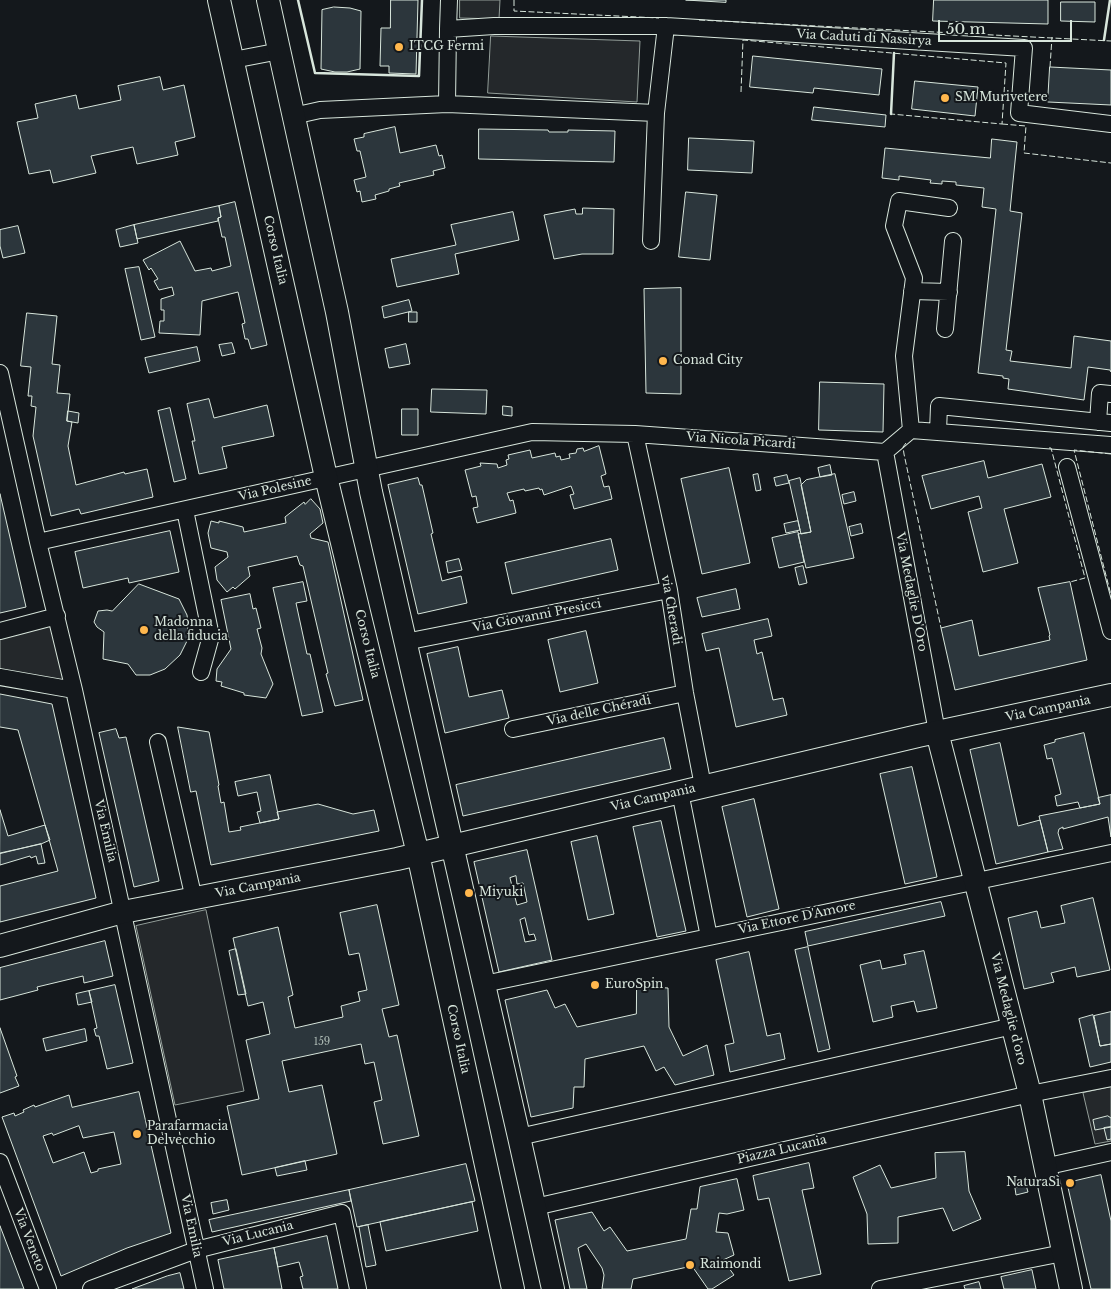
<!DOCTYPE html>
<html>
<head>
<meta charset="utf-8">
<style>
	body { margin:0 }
	#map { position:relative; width:1111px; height:1289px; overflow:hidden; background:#14181c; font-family:"Libre Baskerville",serif }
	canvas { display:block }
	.scale { position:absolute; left:938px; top:20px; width:134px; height:22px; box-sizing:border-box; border:2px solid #d8e6dc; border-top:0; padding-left:6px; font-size:15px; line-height:18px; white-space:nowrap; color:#d8e6dc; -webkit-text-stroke:4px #14181c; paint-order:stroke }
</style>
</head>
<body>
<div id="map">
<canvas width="1111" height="1289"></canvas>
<div class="scale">50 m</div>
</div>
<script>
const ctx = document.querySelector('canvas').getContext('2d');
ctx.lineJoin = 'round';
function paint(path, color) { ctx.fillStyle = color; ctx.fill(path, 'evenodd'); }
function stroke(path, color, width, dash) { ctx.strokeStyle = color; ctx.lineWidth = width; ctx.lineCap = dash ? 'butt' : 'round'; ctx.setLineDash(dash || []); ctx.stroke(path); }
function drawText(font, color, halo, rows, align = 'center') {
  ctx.font = font + ' "Libre Baskerville",serif'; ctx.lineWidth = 4; ctx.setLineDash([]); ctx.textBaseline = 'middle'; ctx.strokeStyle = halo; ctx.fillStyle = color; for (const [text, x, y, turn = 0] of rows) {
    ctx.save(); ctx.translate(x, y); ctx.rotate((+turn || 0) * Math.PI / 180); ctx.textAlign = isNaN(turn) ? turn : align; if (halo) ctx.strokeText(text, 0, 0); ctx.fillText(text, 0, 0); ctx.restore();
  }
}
const parking = new Path2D(`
	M460,0H500L499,19L460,18Z
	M491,36L640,41L637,102L488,93Z
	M50,621L64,682L0,672V635Z
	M206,910L244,1091L175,1105L136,926Z
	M1111,1087V1141L1095,1144L1083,1093Z`);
const building = new Path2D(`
	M391,0H418L416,74L389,73V66H380L381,28H390Z
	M686,0H726V2Z
	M934,0H1048V24L933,21Z
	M1061,2H1095V22L1061,21Z
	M334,7L350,8L361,11L360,69L347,72H335L321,69L322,10Z
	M753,56L882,69L879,95L814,88L813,93L750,87Z
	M1050,67L1111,70V105L1048,102Z
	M160,77L163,90L184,85L195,137L175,142L178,155L137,164L133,147L91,156L96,173L53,183L50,170L29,174L17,122L38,118L35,104L76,95L79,109L121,100L118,86Z
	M915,81L978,87L975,116L912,109Z
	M814,107L886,115L885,127L812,120Z
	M395,127L400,153L436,145L439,156L442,155L445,168L433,171L434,175L399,183L400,186L389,189V191L375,195L376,199L362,202L360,191L357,192L354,180L366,177L360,151H357L354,139L364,137V134Z
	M479,129L548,130L549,132H568V130L615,131L614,162L479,159Z
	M689,138L754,141L752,173L688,170Z
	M992,139L1017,142L1010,211L1022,213L1006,350L1012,351L1010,361L1071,368L1074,336L1111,341V372L1110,370L1088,367L1084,400L1008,389L1009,379L1003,378V376L978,373L996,209L982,207L984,188L956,185V182L942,181V184L930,183L931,180L899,176V180L882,178L885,148L990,158Z
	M686,192L717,195L710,260L679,257Z
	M235,202L267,345L251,349L248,339H245L242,324L245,323L238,292L202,301L200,335L159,333L160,321H164V310H161V299L174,295L172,287L159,290L154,281L158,279L151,268L149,270L143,260L180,241L195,271L211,268L212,271L231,266L225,237H222L218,218L221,217L219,206Z
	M219,206L221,217L218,218V221L137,239L134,225Z
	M583,208L614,209L613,254H582L554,259L544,215L575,209L576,214H582Z
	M513,212L519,240L455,254L459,274L397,287L391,259L456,245L451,225Z
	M134,225L138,243L120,247L116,230Z
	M18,226L25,253L3,258L0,246V230Z
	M139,267L155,337L141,340L125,269Z
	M681,288V394L646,393L644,289Z
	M409,300L412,311L384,318L382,307Z
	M409,312H417V322H409Z
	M27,313L57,316L52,364L60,365L57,393L70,394L67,421L72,422L68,446L76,485L124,472L125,474L147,469L153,497L81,514L79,509L51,516L33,436L36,407L31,406L32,396H28L31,367L21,366Z
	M232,343L235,353L222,356L219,345Z
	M406,344L410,364L389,368L385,349Z
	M197,347L200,361L149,373L145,358Z
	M820,382L884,384L883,432L819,430Z
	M432,389L487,390L486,414L431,412Z
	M209,399L214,418L267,405L274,436L222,447L227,468L199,474L192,441H195L187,404Z
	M503,406L512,407V416L503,415Z
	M170,408L186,479L174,482L158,411Z
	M402,409H418V435H402Z
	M68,411L79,413L78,423L67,421Z
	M599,446L606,474L601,476L604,487L609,486L612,499L574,509L570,495L574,494L571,486L544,495L542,489L540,490L539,488L525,491L524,489L507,493L510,501L513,500L516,513L477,523L473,508L478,507L476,496L472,497L465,470L481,466L480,463L497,464L498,468L507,465L506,460L509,459L508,455L530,450L532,458L555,453L556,457L560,456L561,460L570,458L569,454L576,453L577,449L583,448L584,451Z
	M984,461L988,478L1042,464L1051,497L1004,509L1018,563L983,572L968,512L982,508L979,496L931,509L922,476Z
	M830,465L832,475L820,477L818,468Z
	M729,468L750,563L702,574L681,479Z
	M758,474L761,490L756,491L753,475Z
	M835,474L854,558L806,568L798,534L811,532L801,485L806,480Z
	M787,475L789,483L776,486L774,478Z
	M418,478L420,485H422L433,533L431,534L442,581L461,576L467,603L418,614L388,485Z
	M800,478L811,532L801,534L789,481Z
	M854,492L856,501L844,504L842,495Z
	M0,494L26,607L0,613Z
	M311,499L320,509L323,523L310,534L311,538L328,542L363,700L335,706L326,674L328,673L303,566L300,565L297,556L248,567L250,576L235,589L233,587L227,592L217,580L215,567L228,557L227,552L211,548L208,533L211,521L219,523V521L243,527L244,532L286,523L285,517L304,502L305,504Z
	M798,521L800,530L786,533L784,524Z
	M861,524L863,533L851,536L849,527Z
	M170,531L179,572L129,583L128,578L83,588L75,552Z
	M798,532L804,562L779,568L772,538Z
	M611,539L618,570L512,594L505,563Z
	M459,559L462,570L448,573L446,562Z
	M803,566L807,583L799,585L795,568Z
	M303,582L307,601L296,603L307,654H310L323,712L302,716L273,588Z
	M1070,582L1087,660L955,690L941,628L972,620L979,656L1050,640L1049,636L1050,635L1038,588Z
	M139,584L179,599L187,615L188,623L187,641L180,655L165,669L150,675H136L128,664L103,659L104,632L97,627L94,622L98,611L107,610L112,611Z
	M736,589L740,609L702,617L697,598Z
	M250,594L253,609L256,608L261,628L257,629L262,648L261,654L273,684L266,698L244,695V693L221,686L222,682L216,681L217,669L231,649L221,600Z
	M768,619L772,636L754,640L757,654L762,652L773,700L783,698L787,715L736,727L719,648L706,651L702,634Z
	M586,631L598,683L560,692L548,640Z
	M458,647L469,697L502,690L509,718L445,733L427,654Z
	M0,694L52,704L96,898L0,922V886L58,871L18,730L0,727Z
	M178,727L209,732L219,785L218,786L221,803L224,802L229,832L241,830L240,827L279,819L277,812L318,804L353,814L374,810L379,831L211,865L196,791L191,792Z
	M116,729L119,738L126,737L159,881L134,887L99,733Z
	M1084,733L1100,804L1080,808L1078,802L1057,806L1055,796L1061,794L1052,758L1047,759L1044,745L1055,742V740Z
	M664,738L671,769L463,816L456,785Z
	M1000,743L1018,826L1040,820L1048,852L996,864L970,750Z
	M912,767L937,877L905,884L880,774Z
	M270,775L279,819L260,823L257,812L261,811L257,792L238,796L235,782Z
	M1111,795V837L1108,817L1063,829V827L1059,829L1058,833L1063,849L1048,852L1039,816L1100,804L1098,798Z
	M754,799L779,909L747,917L722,807Z
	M0,810L8,836L45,825L50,840L41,844L0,853Z
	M661,821L686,931L657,937L633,827Z
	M597,836L614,914L588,920L571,842Z
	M41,844L45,863L38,864L36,856L31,858L30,856L0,865V854Z
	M527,850L552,960L499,972L474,862ZM516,876L517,884L523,883L527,902L517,905L510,878ZM525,918L529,935L534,934L536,940L525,942L520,920Z
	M1093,898L1110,970L1077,977L1075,967L1051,973L1054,982L1024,989L1008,918L1037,911L1041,928L1065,923L1061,906Z
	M941,902L945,916L808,946L805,932Z
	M377,905L399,1005L382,1009L389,1037L397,1035L419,1136L383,1144L374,1102L382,1100L374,1062L365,1064L361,1044L282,1061L289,1092L322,1085L337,1154L242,1175L227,1106L259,1099L246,1040L270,1034L263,1002L248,1006L233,938L278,927L293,995L288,997L295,1028L343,1017L341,1006L360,1001L358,992L367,990L359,953L349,955L340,913Z
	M105,941L113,976L84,983L83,976L37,987L38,990L0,1000V968Z
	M808,947L830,1049L818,1052L795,950Z
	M236,949L246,994L238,995L229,951Z
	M924,951L937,1008L917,1012L914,1001L891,1006L893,1017L873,1022L860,965L880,960L882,969L906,964L904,955Z
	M749,952L767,1036L780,1033L785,1059L730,1072L725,1045L734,1043L716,960Z
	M115,985L133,1063L107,1069L99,1036H96L94,1029L97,1028L89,991Z
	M637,986L668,988L669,1027L683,1056L707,1045L714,1075L675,1085L664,1067L656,1071L644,1046L585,1059L584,1087H574L573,1108L531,1117L505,1000L547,990L555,1008L565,1004L577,1027L636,1014Z
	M89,991L92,1002L78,1005L76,994Z
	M1111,1012V1044L1100,1046L1094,1016Z
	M1093,1015L1100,1046L1111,1044V1062L1090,1067L1079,1019Z
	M0,1028L17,1076L15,1077L19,1086L0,1093Z
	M85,1029L87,1041L46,1051L43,1039Z
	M139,1092L171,1233L127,1248L61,1276L2,1117L14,1113L15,1116L24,1112L23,1110L34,1105L35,1107L69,1095L72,1107ZM79,1126L83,1138L114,1132L121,1164L98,1169V1171L91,1173L84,1152L53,1163L43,1136L52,1133L53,1135Z
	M1108,1116L1111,1118V1127L1095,1130L1093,1120Z
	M1111,1127V1139L1107,1140L1104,1128Z
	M965,1152L969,1191L981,1219L953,1231L943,1208L898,1217V1243L868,1244L867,1214L853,1177L880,1165L891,1188L936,1178L935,1153Z
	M305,1161L307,1170L277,1176L275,1168Z
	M809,1163L814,1188L802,1190L821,1274L789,1281L769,1198L758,1200L753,1176Z
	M466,1164L475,1201L357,1227L349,1190Z
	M1101,1175L1111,1221V1289H1091L1067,1183Z
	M737,1179L744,1210L727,1214L719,1213L716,1232L728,1233L734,1255L723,1260L734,1275L712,1289H708L692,1266L633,1279L631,1289H602L604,1275L602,1268L586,1244L578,1248L587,1289H570L555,1220L592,1212L604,1231L610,1227L627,1251L686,1239L691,1209H697L700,1187Z
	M1026,1185L1028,1192L1016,1195L1015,1188Z
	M349,1190L351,1201L212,1232L209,1220Z
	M227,1200L229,1210L213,1214L211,1203Z
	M472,1202L478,1231L386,1251L380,1222Z
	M368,1225L376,1265L366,1267L359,1227Z
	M0,1226L24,1289H0Z
	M327,1236L338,1289H303L300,1277L303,1276L299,1262L278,1267L274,1248Z
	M274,1248L282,1289H224L218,1260Z
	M1032,1270L1036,1289H1004L1001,1277Z
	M180,1273L184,1289H132L167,1276Z
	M979,1282L981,1289H965L964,1286Z`);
const street = new Path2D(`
	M448,29L449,0
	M233,60L280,51
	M447,104L656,113
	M293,116L320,110L447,104L448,29L494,26H666L1024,48L1019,113L1111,124
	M651,241L656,113L666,26
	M912,291L949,292
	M945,329L953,241
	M0,373L38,542L74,690L205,1289
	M1098,422L1100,393L1111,394
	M911,430L904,356L914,278L894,226L899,201L949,208
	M938,432L939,406L1111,423
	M635,434L669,590L685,693L703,786
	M885,452L937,732
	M1067,467L1111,631
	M185,510L211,636L201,672
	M38,542L532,432L635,434L885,452L911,430L1111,445
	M0,631L57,616
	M405,642L669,590
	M0,677L74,690
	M513,729L685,693
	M158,742L194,899
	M680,792L709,937
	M484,984L1111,853
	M519,1137L1013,1026
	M0,1162L48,1289
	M1044,1167L1111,1152
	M535,1207L1030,1094L1111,1078
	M91,1289L196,1250L342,1213L358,1289
	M880,1289L1063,1253`);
const secondary = new Path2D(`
	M219,0L326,477L418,854L513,1289
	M268,0L337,312L371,492L519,1137L553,1289
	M937,732L1030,1094L1071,1289
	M0,946L123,912L397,859L918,736L1111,695`);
const fence = new Path2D(`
	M514,0V11L659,18
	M699,20L1111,41
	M1050,67L1052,37
	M741,92L743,40L1006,63L1002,124L891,114
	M1002,124L1026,126L1024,153L1111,163
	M906,443L903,447L904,454L941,628
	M1049,448H1051L1085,578L1070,582
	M1111,454L1074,450L1111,595`);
const wall = new Path2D(`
	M298,0L315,73L419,76L422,0
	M1104,40L1110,0
	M891,114L894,53`);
const markers = [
	[399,47,5,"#ffb74d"],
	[945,98,5,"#ffb74d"],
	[663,361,5,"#ffb74d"],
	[144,630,5,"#ffb74d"],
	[469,893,5,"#ffb74d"],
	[595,985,5,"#ffb74d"],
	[137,1134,5,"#ffb74d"],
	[1070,1183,5,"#ffb74d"],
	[690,1265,5,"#ffb74d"]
];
const numberNames = [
	["159",322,1042]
];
const streetNames = [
	["Via Caduti di Nassirya",864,38,3],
	["Corso Italia",275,250,77],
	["Via Nicola Picardi",741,441,4],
	["Via Polesine",275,489,-13],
	["Via Medaglie D'Oro",911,592,79],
	["via Cheradi",671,610,80],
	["Via Giovanni Presicci",537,616,-11],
	["Corso Italia",367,644,76],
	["Via Campania",1048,709,-12],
	["Via delle Chéradi",599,711,-12],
	["Via Campania",653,798,-13],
	["Via Emilia",105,831,77],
	["Via Campania",258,886,-11],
	["Via Ettore D'Amore",797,918,-12],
	["Via Medaglie d'oro",1008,1009,76],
	["Corso Italia",458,1039,78],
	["Piazza Lucania",782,1150,-13],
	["Via Emilia",191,1226,78],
	["Via Lucania",258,1234,-14],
	["Via Veneto",29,1240,69]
];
const poiNames = [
	["ITCG Fermi",409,47],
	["SM Murivetere",955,98],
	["Conad City",673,361],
	["Madonna",154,623],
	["della fiducia",154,637],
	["Miyuki",479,893],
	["EuroSpin",605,985],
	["Parafarmacia",147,1127],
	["Delvecchio",147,1141],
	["NaturaSì",1060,1183,"right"],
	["Raimondi",700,1265]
];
paint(parking, '#24282b');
stroke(parking, '#939e99', 1);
paint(building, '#2c363c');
stroke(building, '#d8e6dc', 1);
stroke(street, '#d8e6dc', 18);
stroke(secondary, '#d8e6dc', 24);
stroke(street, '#14181c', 16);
stroke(secondary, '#14181c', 22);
stroke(fence, '#d8e6dc', 1, [6, 2.5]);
stroke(wall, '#d8e6dc', 2.5);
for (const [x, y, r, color] of markers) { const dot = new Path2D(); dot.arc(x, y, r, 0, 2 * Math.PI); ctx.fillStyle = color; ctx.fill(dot); stroke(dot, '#14181c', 2); }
drawText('10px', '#adbab4', null, numberNames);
drawText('12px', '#d8e6dc', '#14181c', streetNames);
drawText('12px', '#d8e6dc', '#14181c', poiNames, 'left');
</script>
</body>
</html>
